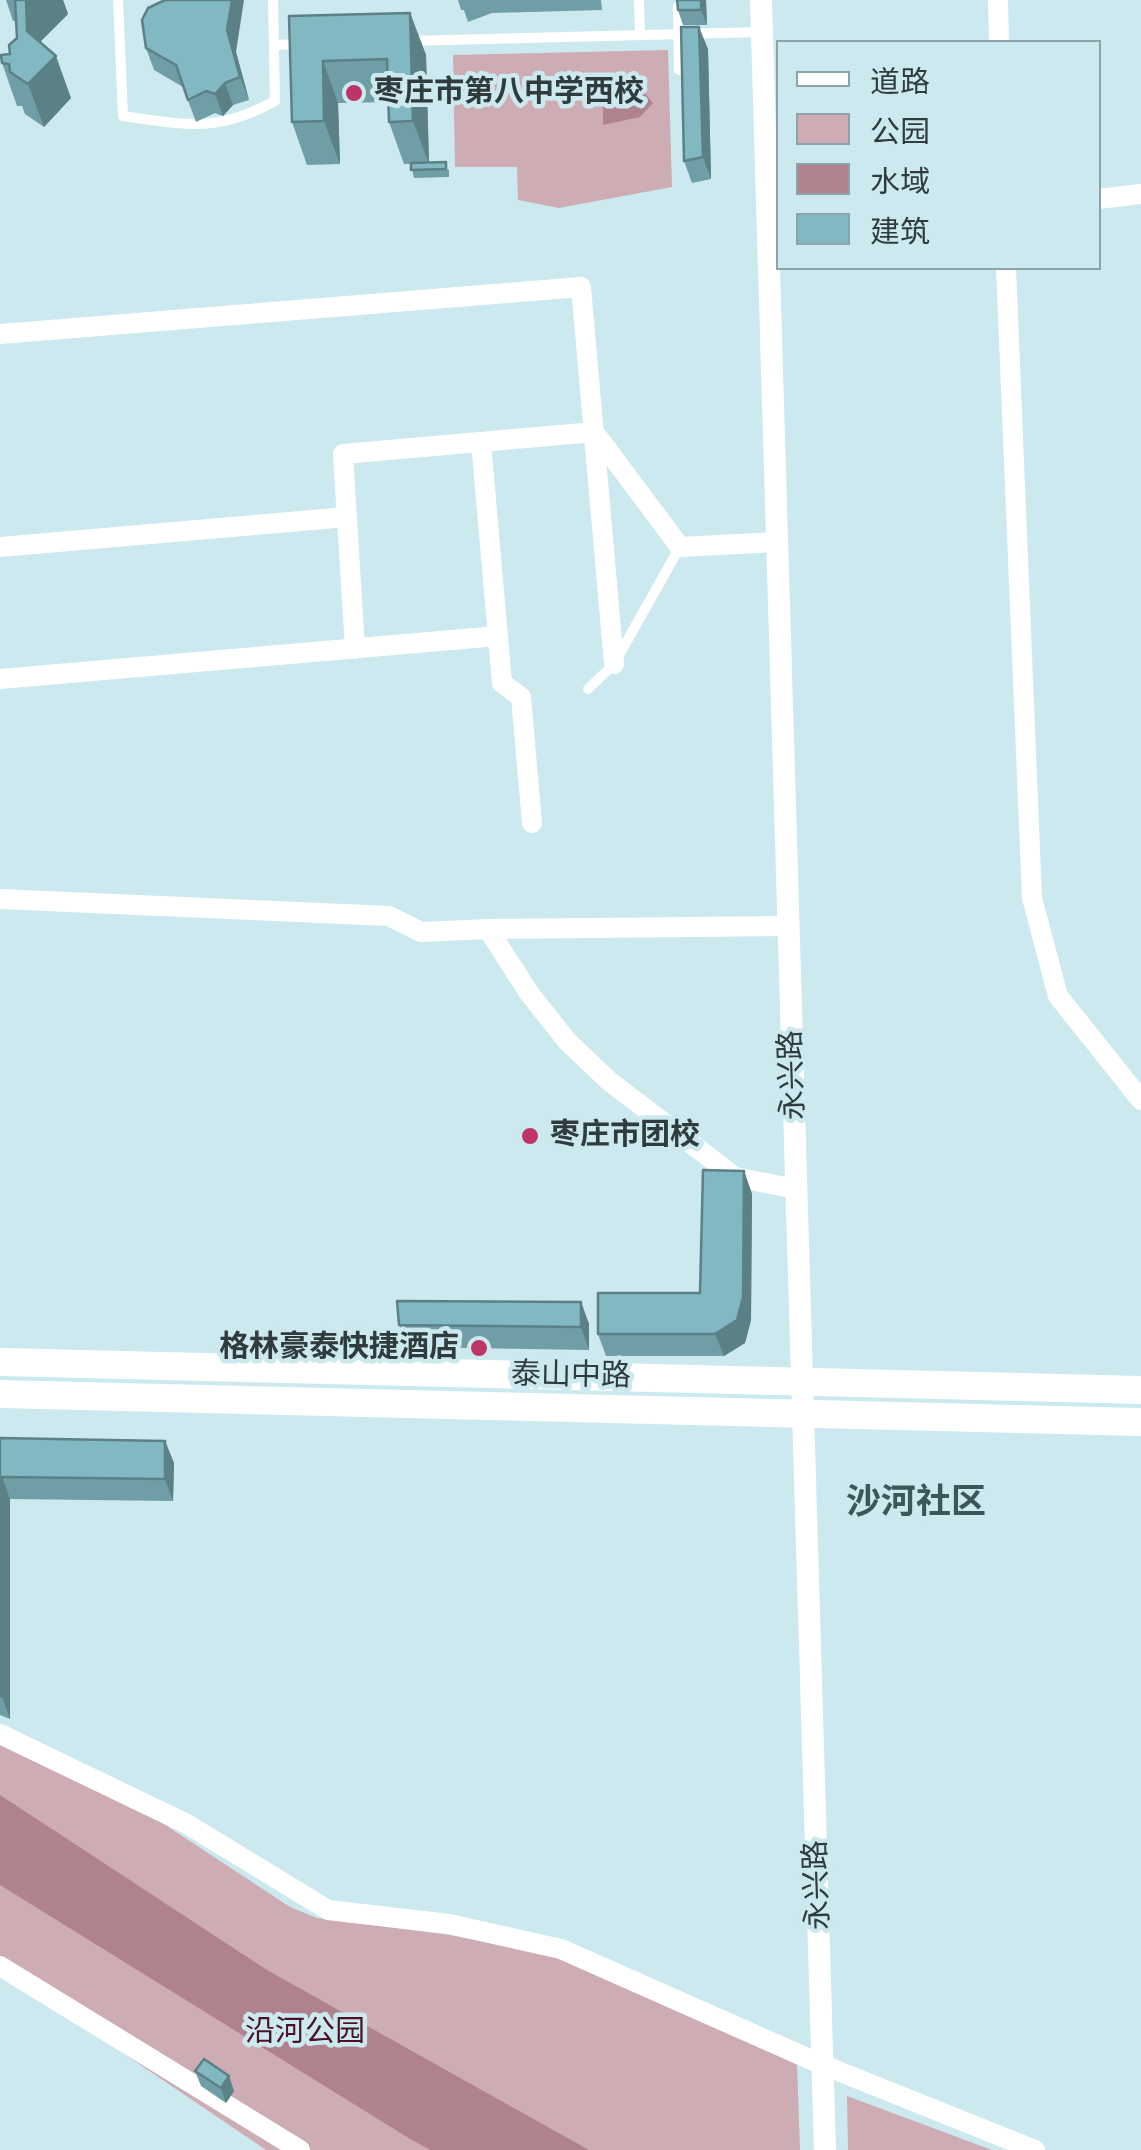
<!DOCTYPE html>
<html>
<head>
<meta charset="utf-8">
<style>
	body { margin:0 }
	#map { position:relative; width:1141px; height:2150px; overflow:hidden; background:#cce9ef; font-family:Arial,"Noto Sans SC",sans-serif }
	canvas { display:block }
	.legend { position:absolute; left:776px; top:40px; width:325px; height:230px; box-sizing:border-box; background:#cce9ef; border:2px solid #8da3a8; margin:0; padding:12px 18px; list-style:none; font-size:30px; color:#2f3b3d }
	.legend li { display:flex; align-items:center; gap:20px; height:50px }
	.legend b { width:50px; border:2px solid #8da3a8 }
</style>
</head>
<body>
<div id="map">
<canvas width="1141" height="2150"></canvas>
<ul class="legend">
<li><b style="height:12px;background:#fff"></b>道路</li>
<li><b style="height:28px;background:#ceacb4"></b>公园</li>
<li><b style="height:28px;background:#b0828d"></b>水域</li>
<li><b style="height:28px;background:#82b8c1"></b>建筑</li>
</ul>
</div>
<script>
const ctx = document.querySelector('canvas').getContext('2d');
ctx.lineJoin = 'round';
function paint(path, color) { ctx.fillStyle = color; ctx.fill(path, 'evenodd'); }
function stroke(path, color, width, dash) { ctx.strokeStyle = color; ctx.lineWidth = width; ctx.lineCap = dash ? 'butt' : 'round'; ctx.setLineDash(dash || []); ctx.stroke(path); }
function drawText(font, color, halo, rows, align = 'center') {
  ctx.font = font + ' Arial,"Noto Sans SC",sans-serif'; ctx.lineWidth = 9; ctx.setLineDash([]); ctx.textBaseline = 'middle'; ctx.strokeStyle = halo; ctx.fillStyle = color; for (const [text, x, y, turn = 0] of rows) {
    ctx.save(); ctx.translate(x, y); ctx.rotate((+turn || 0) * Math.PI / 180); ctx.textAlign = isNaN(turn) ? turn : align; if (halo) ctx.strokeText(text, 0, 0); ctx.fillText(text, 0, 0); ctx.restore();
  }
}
const green = new Path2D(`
	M668,50L672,187L559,208L518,200L517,167H455L453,55Z
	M0,1745L161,1822L290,1907L317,1918L450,1935L558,1956L797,2062L800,2150H266L80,2024L0,1976Z
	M847,2096L992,2150H848Z`);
const water = new Path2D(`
	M603,83L642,90L653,103L640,117L603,125Z
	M0,1795L267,1970L589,2150H430L407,2137L0,1885Z`);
const service = new Path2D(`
	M118,0L123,116C187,125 217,133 275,101L273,0
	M639,0L640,35
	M408,41L761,32
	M274,45L301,44
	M679,70L678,7L683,0
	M588,689L614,664L680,547`);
const minor = new Path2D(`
	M998,0L999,42
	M1098,199L1141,194
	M1006,268L1032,898L1058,996L1141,1100
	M0,334L581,287L614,664
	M481,442L502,683L521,697L532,823
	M0,547L347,517
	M355,649L343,454L594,432L680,547L777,542
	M0,679L498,636
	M0,899L389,916L421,932L488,929
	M789,926L488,929L529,993L567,1041L609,1081L735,1177L796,1189
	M0,1734L187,1824L328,1910L449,1924L561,1949L823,2065L1035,2150
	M0,1966L300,2150`);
const tertiary = new Path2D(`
	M761,0L825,2150`);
const secondary = new Path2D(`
	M0,1362L1141,1390
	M0,1394L1141,1422`);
const wall = new Path2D(`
	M6,0H63L68,14L41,41L71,98L44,127L25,114L22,106H17L2,63L10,54L17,38L16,21H13Z
	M458,0H601L602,10L492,13L468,22L464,10H461Z
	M677,0H706L707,25H683L678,10Z
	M410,13L426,55L429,163L449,170V177L414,178L411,164H404L389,122L388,102L338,103L340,164L307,165L292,122L289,16Z
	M146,48L236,52L249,100L233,105L223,116L215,113L196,122L183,87L154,70Z
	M708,49L711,179L692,183L684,161Z
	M744,1171L752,1194L751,1320L745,1343L724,1356H606L598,1334L700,1293Z
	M581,1302L589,1324V1350L407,1347L399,1325Z
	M0,1438L165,1441L174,1463L173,1501L10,1499V1719L0,1715Z
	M195,2071L234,2091L226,2103L201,2086Z`);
const shadedWall = new Path2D(`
	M26,0H63L68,14L41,41L42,70L56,56L71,98L44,127L28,84Z
	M232,0H244L236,52L249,100L240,77L227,30Z
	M701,0H706L707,25L701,10Z
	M410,13L426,55L429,164L413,121Z
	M699,27L708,49L711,179L703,157Z
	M323,61L338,103L340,164L324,121Z
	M225,83L233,105L223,116L215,94Z
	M744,1171L752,1194L751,1320L745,1343L724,1356L715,1334Z
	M581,1302L589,1324V1350L581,1327Z
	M165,1441L174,1463L173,1501L165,1479Z
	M2,1477L10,1499V1719L2,1696Z
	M229,2076L234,2091L226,2103L221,2088Z`);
const building = new Path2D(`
	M15,0H26L27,31L56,56L28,84L10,72L9,64L2,63L1,55L10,54L9,45L17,38Z
	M165,0H232L227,30L240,77L225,83L215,94L206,91L188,100L176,65L146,48L142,20L148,8Z
	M677,0H701V10H678Z
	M410,13L413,121L389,122L387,59L323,61L324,121L292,122L289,16Z
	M681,27H699L703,157L684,161Z
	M446,162V169L411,170V163Z
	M703,1170L744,1171L743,1297L737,1320L715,1334H598V1293H700Z
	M397,1301L581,1302V1327L399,1325Z
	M0,1438L165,1441V1479L2,1477V1696L0,1695Z
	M204,2059L229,2076L221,2088L195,2071Z`);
const markers = [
	[354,93,10,"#bf3366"],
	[530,1136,10,"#bf3366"],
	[479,1348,10,"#bf3366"]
];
const poiNames = [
	["枣庄市第八中学西校",374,93],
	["枣庄市团校",550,1136],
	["格林豪泰快捷酒店",459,1348,"right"]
];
const streetNames = [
	["永兴路",793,1075,-92],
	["泰山中路",571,1376,1],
	["永兴路",818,1885,-92]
];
const parkNames = [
	["沿河公园",305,2033]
];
const quarterNames = [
	["沙河社区",916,1503]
];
paint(green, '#ceacb4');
paint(water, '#b0828d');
stroke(service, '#fff', 10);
stroke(minor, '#fff', 20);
stroke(tertiary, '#fff', 22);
stroke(secondary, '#fff', 28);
paint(wall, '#709ea6');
paint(shadedWall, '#5b8187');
paint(building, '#82b8c1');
stroke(building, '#5b8187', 2.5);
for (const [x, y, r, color] of markers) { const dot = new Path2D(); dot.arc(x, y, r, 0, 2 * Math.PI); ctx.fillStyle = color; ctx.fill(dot); stroke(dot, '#cce9ef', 4); }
drawText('bold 30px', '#2f3b3d', '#cce9ef', poiNames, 'left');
drawText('30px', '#2f3b3d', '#cce9ef', streetNames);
drawText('30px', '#4b1226', '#cce9ef', parkNames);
drawText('bold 35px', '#3c565a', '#cce9ef', quarterNames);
</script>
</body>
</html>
